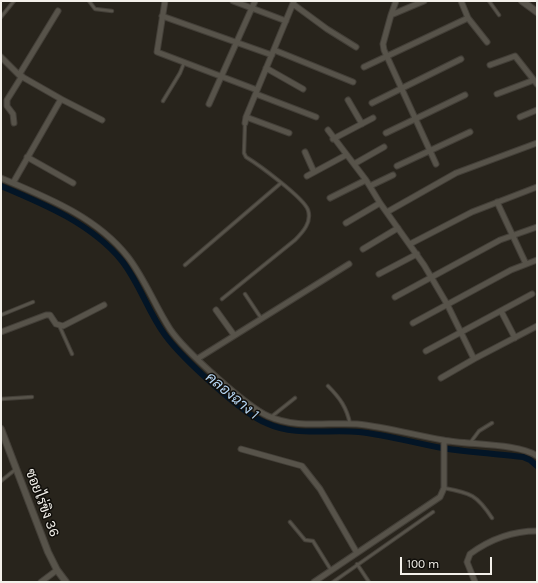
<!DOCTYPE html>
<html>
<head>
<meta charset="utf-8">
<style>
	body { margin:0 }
	#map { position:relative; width:538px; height:583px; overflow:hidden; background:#28241c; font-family:Karla,sans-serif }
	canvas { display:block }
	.frame { position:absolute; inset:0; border:2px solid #f3f0ea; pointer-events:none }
	.scale { position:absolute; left:400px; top:557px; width:92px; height:18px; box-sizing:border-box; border:2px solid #f3f0ea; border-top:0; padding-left:5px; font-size:12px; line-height:14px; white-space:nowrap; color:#f3f0ea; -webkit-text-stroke:3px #100e0a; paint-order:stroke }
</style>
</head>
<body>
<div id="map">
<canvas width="538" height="583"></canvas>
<div class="frame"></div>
<div class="scale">100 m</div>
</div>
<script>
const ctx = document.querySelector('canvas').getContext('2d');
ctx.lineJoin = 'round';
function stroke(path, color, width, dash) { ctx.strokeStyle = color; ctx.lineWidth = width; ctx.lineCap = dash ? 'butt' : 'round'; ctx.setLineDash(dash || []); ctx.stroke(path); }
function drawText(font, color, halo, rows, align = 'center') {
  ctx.font = font + ' Karla,Sarabun,sans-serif'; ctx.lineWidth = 3; ctx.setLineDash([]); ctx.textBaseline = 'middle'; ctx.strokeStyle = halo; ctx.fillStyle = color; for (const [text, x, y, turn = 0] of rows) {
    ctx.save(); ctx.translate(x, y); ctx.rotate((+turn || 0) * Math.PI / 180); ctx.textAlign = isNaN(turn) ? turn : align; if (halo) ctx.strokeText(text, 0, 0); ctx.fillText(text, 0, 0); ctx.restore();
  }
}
const canal = new Path2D(`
	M1,186C44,204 92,224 122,261C140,284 148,312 165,335C181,357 241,413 266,423C296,437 327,429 359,432C387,435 414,443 442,448C468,452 496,454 523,457L530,460L537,466`);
const service = new Path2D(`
	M89,1L95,9L112,11
	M489,1L499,15
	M1,17L14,1
	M163,101L180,73L184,63
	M185,265L281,183
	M245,294L261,318
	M222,299L295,240C303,232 312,222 308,210C304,198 259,165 246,157L244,153L245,123
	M1,315L33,302
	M59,325L72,354
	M328,386C340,398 347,408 350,424
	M1,399L32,397
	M271,417L295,398
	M470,443L479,431L492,423
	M1,481L16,469
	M444,488C471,493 477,495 492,518
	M290,522L305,540L313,541L331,570
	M357,564L369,582
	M333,582L433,512`);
const minor = new Path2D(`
	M165,1L157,52L257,90
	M233,1L286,21
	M424,1L391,15L383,44L384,50L436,164
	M461,1L468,18L487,42
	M293,4L327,29L356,47
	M391,15L396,1
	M162,16L272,55
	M274,50L353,82
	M1,57L19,75L61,99L13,183
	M490,65L515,56L537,84
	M364,67L468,18
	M266,68L303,89
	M19,75L58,11
	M256,94L316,117
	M497,94L534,80
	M61,99L102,120
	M348,100L362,124
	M372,103L461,59
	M209,104L255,1
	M246,117L289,133
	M520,117L537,110
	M14,123L13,114L7,106V100L22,76
	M245,123L246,117L294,1
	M328,130L366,180L380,203L424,265L447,304L474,359L441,378
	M386,133L465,95
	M333,139L373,118
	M305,152L314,172
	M27,157L73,183
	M354,164L384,147
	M397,166L470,132
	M307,176L346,155
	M1,178C46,197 97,217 128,257C145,279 155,306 170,329C184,350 246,406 268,416C297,429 327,422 357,424C386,427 414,435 443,440C466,445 519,443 537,456
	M370,186L393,175
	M330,198L366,180
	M497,202L526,264
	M387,212L456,173L537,143
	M346,223L380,203
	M410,244L472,212L537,187
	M363,249L398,228
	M379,274L417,254
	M395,297L500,240L537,227
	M216,310L234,335
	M501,311L515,338
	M413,323L511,270L537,260
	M1,332L46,315H50L56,324L63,326L104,305
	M426,351L532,294
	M197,359L349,264
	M474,359L537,326
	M241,449L302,466L320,489L357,553
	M41,582L57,570
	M314,582L440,497L444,488V441
	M475,582L467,562L470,554C489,540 513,531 537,531`);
const tertiary = new Path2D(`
	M522,1L537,12
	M1,429L48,552L57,570L66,582`);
const streetNames = [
	["ซอยไร่ขิง 36",42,503,69]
];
const waterNames = [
	["คลองฉาง 1",232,396,40]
];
stroke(canal, '#031526', 6);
stroke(service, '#433f38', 4.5);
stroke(minor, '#433f38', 7);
stroke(tertiary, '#433f38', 8);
stroke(service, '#57534a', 2.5);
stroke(minor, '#57534a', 5);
stroke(tertiary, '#57534a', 6);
drawText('14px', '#f3f0ea', '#100e0a', streetNames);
drawText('italic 15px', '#b5d5f3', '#100e0a', waterNames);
</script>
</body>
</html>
